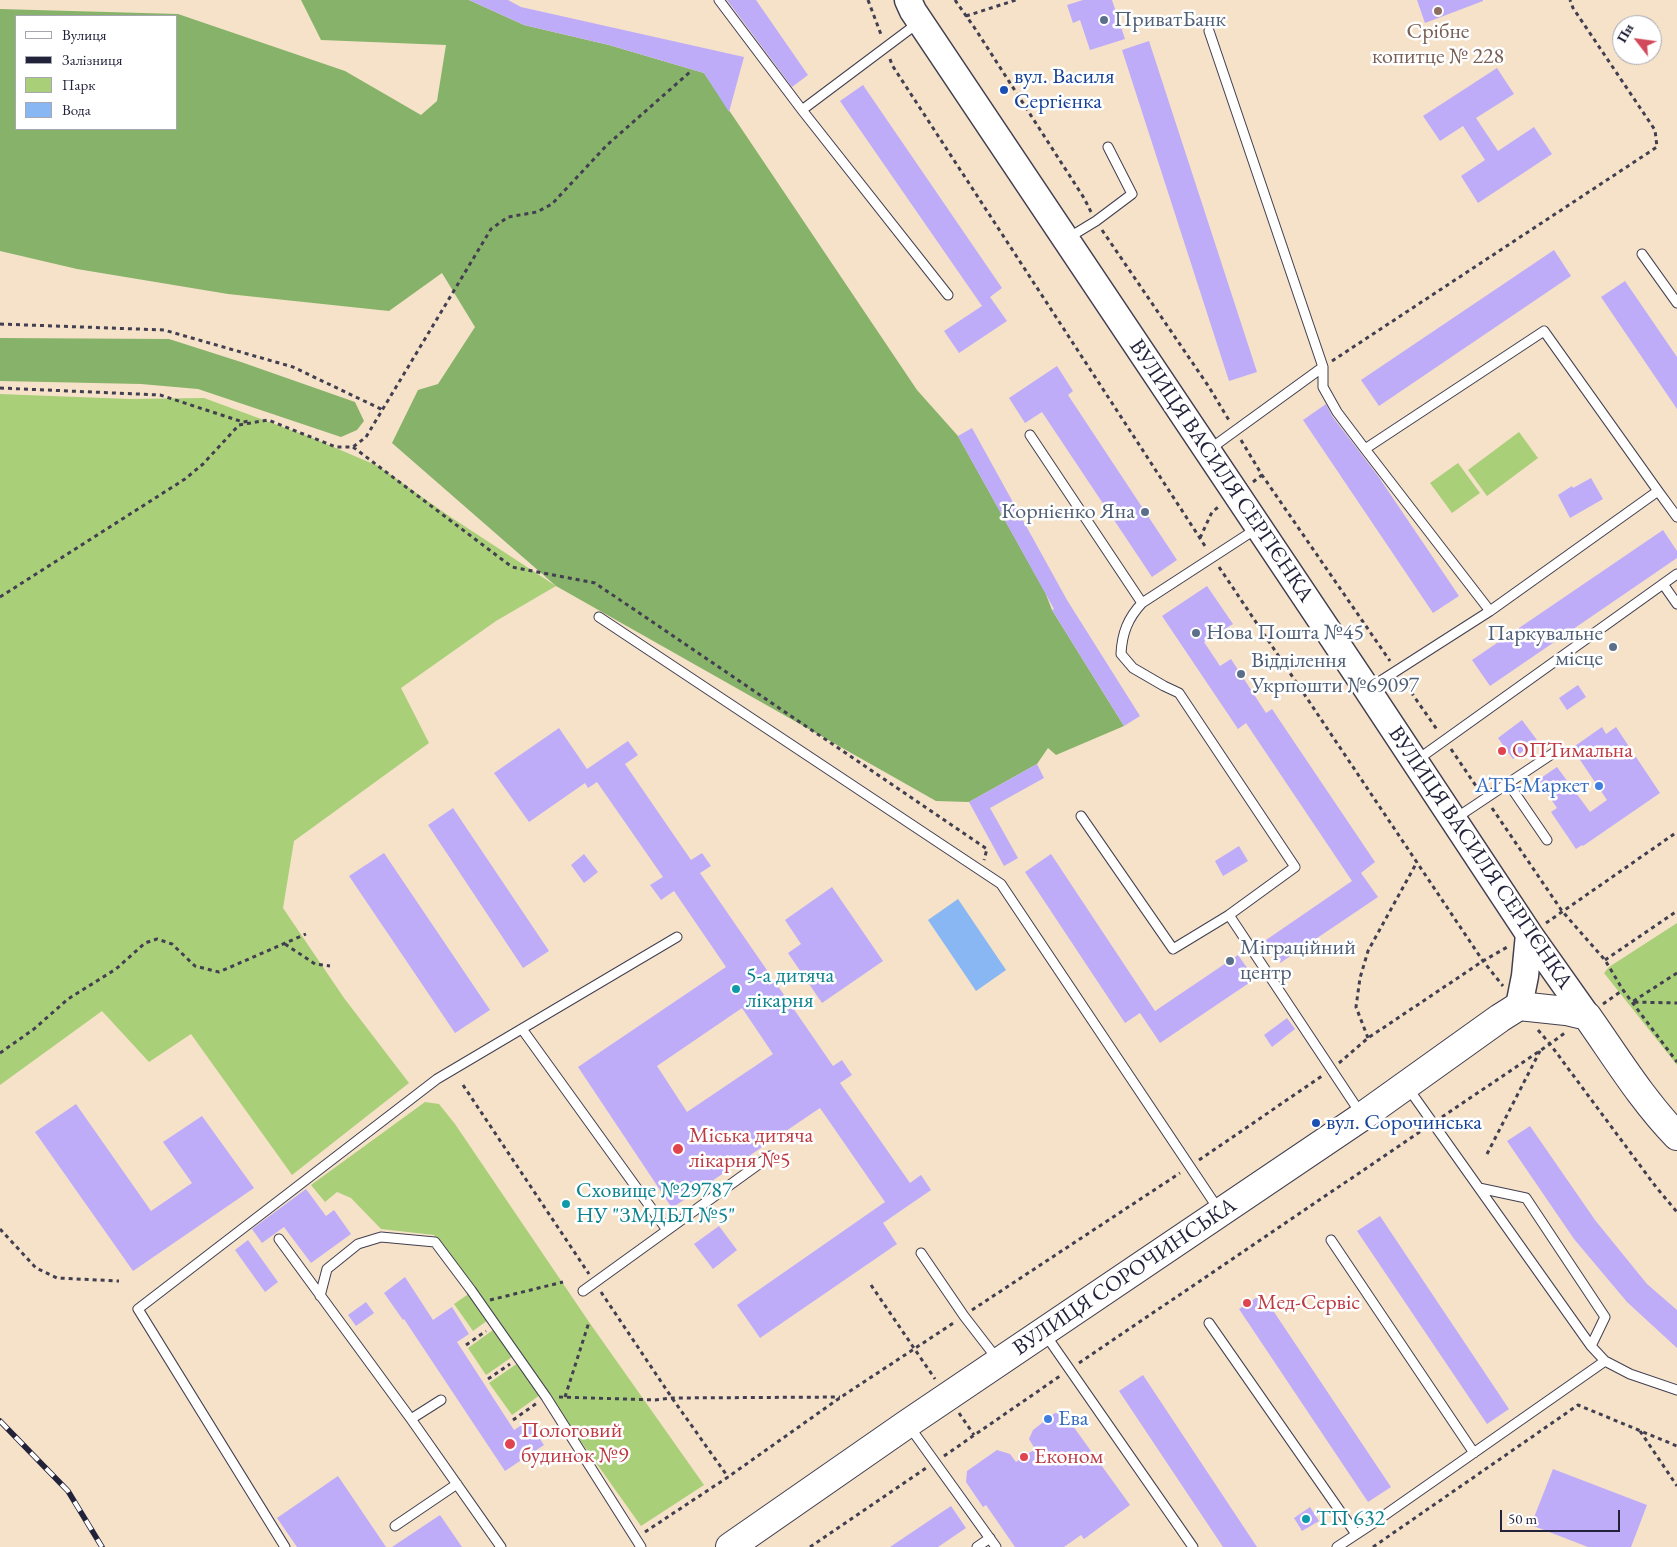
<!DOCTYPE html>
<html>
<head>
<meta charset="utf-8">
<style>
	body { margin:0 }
	#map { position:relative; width:1677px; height:1547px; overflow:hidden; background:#f5e2c9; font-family:"EB Garamond",serif }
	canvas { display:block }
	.legend { position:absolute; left:15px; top:15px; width:162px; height:115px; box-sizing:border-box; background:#fff; border:1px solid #a7a7b1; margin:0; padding:6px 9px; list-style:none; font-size:15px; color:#22223b }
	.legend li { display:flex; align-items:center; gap:10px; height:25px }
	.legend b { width:25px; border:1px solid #a7a7b1 }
	.north { position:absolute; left:1612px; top:15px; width:50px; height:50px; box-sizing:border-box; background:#fff; border:1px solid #a7a7b1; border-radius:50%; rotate:300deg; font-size:14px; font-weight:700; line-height:20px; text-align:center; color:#22223b }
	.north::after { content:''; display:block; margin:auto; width:18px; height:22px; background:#d1495b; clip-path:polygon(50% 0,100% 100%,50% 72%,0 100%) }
	.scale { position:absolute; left:1500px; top:1510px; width:120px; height:22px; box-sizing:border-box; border:2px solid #22223b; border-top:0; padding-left:6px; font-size:15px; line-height:18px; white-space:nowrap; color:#22223b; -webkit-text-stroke:4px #fff; paint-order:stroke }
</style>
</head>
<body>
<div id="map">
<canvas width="1677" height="1547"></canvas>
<ul class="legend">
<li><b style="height:6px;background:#fff"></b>Вулиця</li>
<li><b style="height:6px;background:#22223b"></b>Залізниця</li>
<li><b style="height:14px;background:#aacf79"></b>Парк</li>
<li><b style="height:14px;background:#88b7f3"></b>Вода</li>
</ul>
<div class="north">Пн</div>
<div class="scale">50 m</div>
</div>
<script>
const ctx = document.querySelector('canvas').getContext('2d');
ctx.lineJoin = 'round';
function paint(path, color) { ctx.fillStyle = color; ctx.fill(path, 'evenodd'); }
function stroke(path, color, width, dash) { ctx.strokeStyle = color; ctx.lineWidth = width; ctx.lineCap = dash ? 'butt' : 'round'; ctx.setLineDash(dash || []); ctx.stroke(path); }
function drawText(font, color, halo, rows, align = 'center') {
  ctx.font = font + ' "EB Garamond",serif'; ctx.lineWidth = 5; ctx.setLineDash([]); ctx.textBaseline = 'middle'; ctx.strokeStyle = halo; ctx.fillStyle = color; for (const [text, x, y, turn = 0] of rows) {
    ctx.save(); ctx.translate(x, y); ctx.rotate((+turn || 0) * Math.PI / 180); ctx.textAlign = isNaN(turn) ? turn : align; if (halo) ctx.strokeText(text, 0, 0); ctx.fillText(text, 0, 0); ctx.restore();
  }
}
const green = new Path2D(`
	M0,394L129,399L204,398L310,437L378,466L449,516L556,586L496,621L401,688L429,743L294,841L283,908L344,998L409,1083L292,1175L191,1034L149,1062L102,1011L0,1085Z
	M1519,432L1538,458L1487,496L1468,470Z
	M1458,463L1480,493L1452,513L1430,483Z
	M1677,923V1065L1604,973L1609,967Z
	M425,1102L439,1104L455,1124L589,1322L704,1485L641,1526L434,1235L381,1229L351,1198L337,1192L325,1202L311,1185Z
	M470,1293L488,1320L473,1331L454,1304Z
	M493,1330L512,1357L486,1375L468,1348Z
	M518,1363L540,1395L512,1415L489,1383Z`);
const forest = new Path2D(`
	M301,0H469L524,25L609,45L704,73L917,390L958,436L1045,592L1052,610L1124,726L1056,755L1048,748L1037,764L969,802L936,801L556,586L392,443L418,390L438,384L475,327L442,273L389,311L228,294L77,269L0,251V9L178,14L345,71L421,115L437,101L446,45L321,40ZM16,16H176V129H16Z
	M0,338L169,339L241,362L355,402L364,421L357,430L341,437L198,389L141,384L0,381Z`);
const water = new Path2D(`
	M958,899L1006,970L976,991L928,920Z`);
const building = new Path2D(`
	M469,0H508L521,7L744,57L729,112L704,73L609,45L524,25Z
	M727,0H756L808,75L792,87Z
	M1083,0H1112L1125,39L1090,50L1080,20L1073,23L1067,5Z
	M1417,0H1483V1L1425,23Z
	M1149,41L1257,372L1229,381L1122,50Z
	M1497,68L1514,94L1476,118L1498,151L1534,127L1552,154L1478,203L1461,176L1485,160L1463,126L1440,141L1423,116Z
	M863,85L1002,288L990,297L1007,321L959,353L944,331L982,306L840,101Z
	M1554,250L1571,276L1379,406L1361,380Z
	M1625,281L1677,357V409L1601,297Z
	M1057,366L1073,391L1068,395L1177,560L1152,577L1042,412L1025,423L1009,398Z
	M1326,404L1332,416L1378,476L1459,596L1433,613L1303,420Z
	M972,428L1067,600L1140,716L1124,726L1052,610L1054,609L958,436Z
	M1591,478L1603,499L1570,518L1558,495L1572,486L1573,488Z
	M1663,530L1677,551V558L1490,686L1472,660Z
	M1207,586L1233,624L1204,642L1220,666L1231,659L1266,713L1272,709L1375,862L1361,873L1378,897L1280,963L1266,940L1352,881L1246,723L1238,729L1162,616Z
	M1578,685L1586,697L1567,710L1559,698Z
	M1522,720L1537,740L1513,759L1498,738Z
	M1602,727L1606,734L1616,727L1660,793L1583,846L1582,845L1576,849L1551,812L1557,808L1538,780L1557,767L1590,812L1607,800L1572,748Z
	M559,728L587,769L628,741L638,755L625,764L691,860L702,853L711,866L700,873L833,1066L842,1060L852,1075L840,1083L910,1183L921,1175L931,1190L883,1223L897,1244L760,1338L737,1305L885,1202L820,1108L672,1208L578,1067L726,967L674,891L661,900L650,885L663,877L597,782L588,788L585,783L529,822L494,773ZM742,1008L773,1054L687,1112L657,1066Z
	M1037,764L1044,778L990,808L1018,858L1004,866L969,802Z
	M453,808L549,951L523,968L428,825Z
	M1239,846L1248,861L1223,876L1215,861Z
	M384,853L490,1010L455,1033L349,876Z
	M584,854L598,872L584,883L571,865Z
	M1051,854L1155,1011L1238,955L1255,979L1160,1043L1140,1013L1125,1023L1025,872Z
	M832,887L883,961L822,1003L788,953L801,944L785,920Z
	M1287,1018L1295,1029L1272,1047L1264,1035Z
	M76,1104L151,1211L192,1183L163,1142L202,1116L254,1188L133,1271L35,1132Z
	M1530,1126L1595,1220L1647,1284L1677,1310V1348L1627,1302L1574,1239L1507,1141Z
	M306,1189L326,1216L334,1210L351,1234L311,1263L284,1227L262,1243L252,1229Z
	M1380,1216L1509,1409L1487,1424L1357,1231Z
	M719,1226L737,1250L713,1269L694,1244Z
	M248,1240L278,1282L265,1292L235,1250Z
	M405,1277L433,1320L452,1307L469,1334L457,1342L514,1430L528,1421L544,1445L505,1471L404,1319L403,1320L384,1293Z
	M1262,1294L1391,1487L1368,1502L1239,1309Z
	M366,1302L374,1313L356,1326L348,1315Z
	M1143,1375L1257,1547H1223L1119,1391Z
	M1055,1413L1065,1415L1130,1505L1084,1539L1081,1535L1064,1547H1015L986,1505L983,1507L966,1482L967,1471L997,1450L1010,1454L1016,1462L1035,1449L1029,1439L1033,1430Z
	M1553,1469L1647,1505L1631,1547H1588L1531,1525Z
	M338,1476L386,1547H297L277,1518Z
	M951,1506L966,1528L938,1547H890Z
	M1310,1507L1319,1521L1302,1531L1294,1518Z
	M440,1515L462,1547H392Z`);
const path = new Path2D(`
	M868,0L882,37
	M955,0L976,30L1084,198L1091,212
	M966,16L1016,0
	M890,59L892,65L1207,549
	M1102,230L1209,387L1230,422
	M0,324L164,330L293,367L383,410
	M1332,361L1657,147L1655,130L1573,8L1570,0
	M0,388L160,395L243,422L250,421
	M1241,440L1262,475L1390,661
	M353,447L512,567L595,583L987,849L984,860
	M1253,482L1262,475
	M1200,538L1212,512L1221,505
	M1219,567L1483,961L1503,986
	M0,597L185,479L203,464L239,425L268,420L336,447H353L366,437L491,229L508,217L537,212L552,204L607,145L690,72
	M1402,679L1438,731
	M1451,749L1478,789
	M1492,808L1562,911L1605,960L1623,990L1677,1062
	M1546,923L1677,832
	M285,944L315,964L330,966
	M1605,960L1677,911
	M1677,973L1632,1002L1677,1003
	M1603,1004L1623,990
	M1538,1030L1550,1044L1566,1032
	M1368,1038L1356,1007L1360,978L1368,951L1417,862
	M0,1053L34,1029L68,999L116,969L145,943L157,939L172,944L195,966L219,972L306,934
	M1339,1063L1368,1038L1483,961L1509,946
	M463,1085L589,1274
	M1442,1117L1550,1044L1656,1187L1677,1212
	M1487,1154L1540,1051
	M1199,1160L1322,1076
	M0,1229L36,1268L57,1278L119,1281
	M871,1285L935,1379
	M601,1292L672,1398L728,1477
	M490,1300L563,1282
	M972,1310L1180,1173
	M466,1345L486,1331
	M1079,1363L1424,1129
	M488,1379L510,1364
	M559,1397L655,1400L672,1398L840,1397
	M565,1397L589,1322
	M959,1413L974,1435
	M513,1420L537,1403
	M1640,1431L1677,1486
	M944,1456L1060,1376
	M645,1532L728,1477L841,1397L955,1322
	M810,1547L926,1468
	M1373,1547L1578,1405L1677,1446`);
const lane = new Path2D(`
	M719,0L802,110L948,295
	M1209,31L1323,367L1210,449
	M802,110L918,23
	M1068,238L1096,221L1132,194L1108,147
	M1642,254L1677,303
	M1323,367V387L1337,412L1365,449
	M1030,435L1142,603L1256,529
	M1658,491L1490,611L1365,449L1544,331L1658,491L1677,517
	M1663,584L1677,604
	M1142,603C1128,618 1122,633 1121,654L1133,668L1164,686L1179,693L1295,867L1229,915L1361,1114
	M599,617L1001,884L1219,1210
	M1368,689L1490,611
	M1417,760L1677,574
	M1508,783L1547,840
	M1081,816L1173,949L1229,915
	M1456,818L1558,750
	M522,1029L667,1230
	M1408,1088L1591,1346L1605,1361L1630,1374L1677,1390
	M1479,1188L1526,1198L1605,1317L1591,1346
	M279,1239L411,1419L501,1547
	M1331,1240L1474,1453
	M921,1253L964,1316L998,1360
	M583,1291L770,1156
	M320,1296L327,1269L358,1244L381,1237L435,1242L471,1290L546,1397L641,1547
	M1209,1323L1356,1534
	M1045,1334L1193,1547
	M411,1419L441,1400
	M909,1426L996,1547
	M395,1526L457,1484
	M285,1547L138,1309L437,1079L677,937
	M977,1547L990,1538
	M1337,1547L1372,1524L1605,1361`);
const secondary = new Path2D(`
	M908,0L913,11L1367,689L1529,934L1587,1016
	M1519,1006L1525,976L1529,934`);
const primary = new Path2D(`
	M730,1547L907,1424L1363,1116L1500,1018L1519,1006L1566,1011L1587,1016C1616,1057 1642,1100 1677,1136`);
const rail = new Path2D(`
	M0,1421L68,1491L102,1547`);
const markers = [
	[1438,11,5,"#8d6e63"],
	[1104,20,5,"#5c6f8a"],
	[1004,90,5,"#1a4fb4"],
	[1145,512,5,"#5c6f8a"],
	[1196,633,5,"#5c6f8a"],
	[1613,647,5,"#5c6f8a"],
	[1241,674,5,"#5c6f8a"],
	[1502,751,5,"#e0444e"],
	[1599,786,5,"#3f7fe0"],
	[1230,961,5,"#5c6f8a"],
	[736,989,5,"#0f9aa8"],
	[1316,1123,5,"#1a4fb4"],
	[678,1149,6,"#e0444e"],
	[566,1204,5,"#0f9aa8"],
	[1247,1303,5,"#e0444e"],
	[1048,1419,5,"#3f7fe0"],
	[510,1444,6,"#e0444e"],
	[1024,1457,5,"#e0444e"],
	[1306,1519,5,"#0f9aa8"]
];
const serviceNames = [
	["ПриватБанк",1114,20],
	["Корнієнко Яна",1135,512,"right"],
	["Нова Пошта №45",1206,633],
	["Паркувальне",1603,634,"right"],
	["місце",1603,659,"right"],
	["Відділення",1251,661],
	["Укрпошти №69097",1251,686],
	["Міграційний",1240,948],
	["центр",1240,973]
];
const educationNames = [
	["Срібне",1438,32],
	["копитце № 228",1438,57]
];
const transitNames = [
	["вул. Василя",1014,77],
	["Сергієнка",1014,102],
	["вул. Сорочинська",1326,1123]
];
const streetNames = [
	["ВУЛИЦЯ ВАСИЛЯ СЕРГІЄНКА",1221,471,56],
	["ВУЛИЦЯ ВАСИЛЯ СЕРГІЄНКА",1480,858,56],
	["ВУЛИЦЯ СОРОЧИНСЬКА",1125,1277,-34]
];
const healthNames = [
	["ОПТимальна",1512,751],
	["Міська дитяча",689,1136],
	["лікарня №5",689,1161],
	["Мед-Сервіс",1257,1303],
	["Пологовий",521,1431],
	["будинок №9",521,1456],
	["Економ",1034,1457]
];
const shopNames = [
	["АТБ-Маркет",1589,786],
	["Ева",1058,1419,"left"]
];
const cultureNames = [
	["5-а дитяча",746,976],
	["лікарня",746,1001],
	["Сховище №29787",576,1191],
	["НУ \"ЗМДБЛ №5\"",576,1216],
	["ТП 632",1316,1519]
];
paint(green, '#aacf79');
paint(forest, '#87b269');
paint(water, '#88b7f3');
paint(building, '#beacf9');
stroke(lane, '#423f50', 11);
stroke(secondary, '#423f50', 29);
stroke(primary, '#423f50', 30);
stroke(path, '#423f50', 3, [4, 4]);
stroke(lane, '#fff', 9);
stroke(secondary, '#fff', 26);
stroke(primary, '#fff', 28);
stroke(rail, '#22223b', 5.5);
stroke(rail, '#fff', 4, [11]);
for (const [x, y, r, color] of markers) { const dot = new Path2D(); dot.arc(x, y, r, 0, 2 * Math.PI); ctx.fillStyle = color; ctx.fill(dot); stroke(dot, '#fff', 2); }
drawText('22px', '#4e5e75', '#fff', serviceNames, 'left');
drawText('22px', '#785e54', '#fff', educationNames);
drawText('22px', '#164399', '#fff', transitNames, 'left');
drawText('22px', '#22223b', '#fff', streetNames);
drawText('22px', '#be3a42', '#fff', healthNames, 'left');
drawText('22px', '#366cbe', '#fff', shopNames, 'right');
drawText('22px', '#0d838f', '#fff', cultureNames, 'left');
</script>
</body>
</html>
